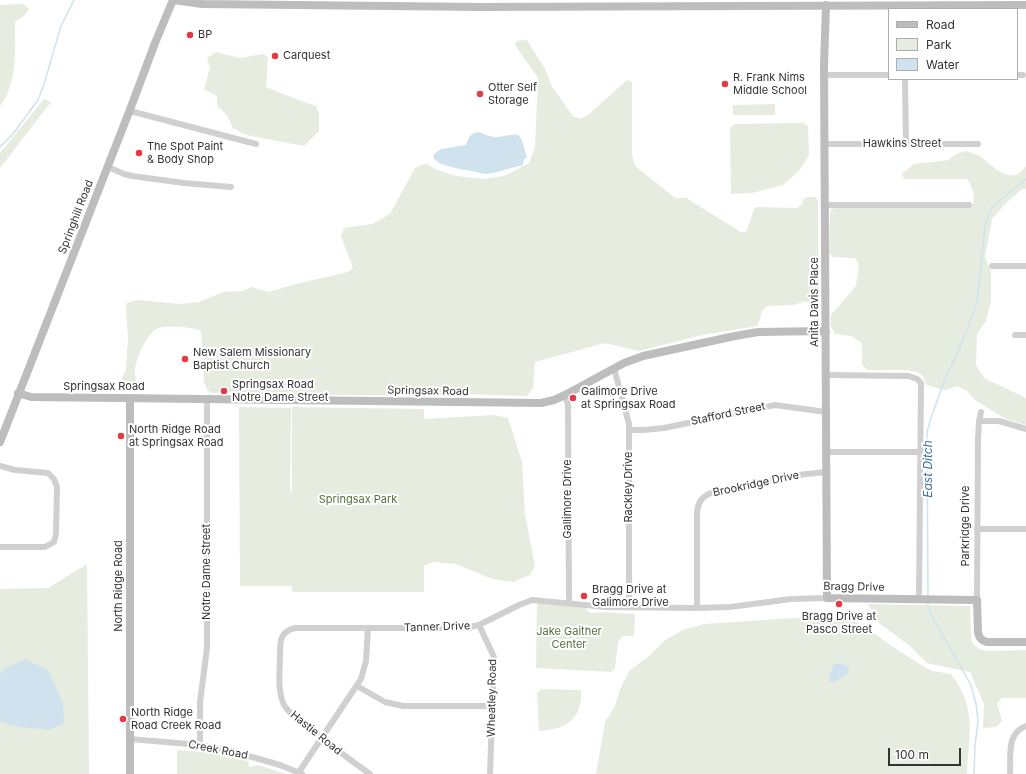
<!DOCTYPE html>
<html>
<head>
<meta charset="utf-8">
<style>
	body { margin:0 }
	#map { position:relative; width:1026px; height:774px; overflow:hidden; background:#fff; font-family:Inter,sans-serif }
	canvas { display:block }
	.legend { position:absolute; left:888px; top:8px; width:130px; height:72px; box-sizing:border-box; background:#fff; border:1px solid #adadad; margin:0; padding:5px 7px; list-style:none; font-size:12px; color:#333 }
	.legend li { display:flex; align-items:center; gap:8px; height:20px }
	.legend b { width:20px; border:1px solid #adadad }
	.scale { position:absolute; left:888px; top:748px; width:73px; height:18px; box-sizing:border-box; border:2px solid #333; border-top:0; padding-left:5px; font-size:12px; line-height:14px; white-space:nowrap; color:#333; -webkit-text-stroke:3px #fff; paint-order:stroke }
</style>
</head>
<body>
<div id="map">
<canvas width="1026" height="774"></canvas>
<ul class="legend">
<li><b style="height:5px;background:#bdbdbd"></b>Road</li>
<li><b style="height:11px;background:#e6ecdf"></b>Park</li>
<li><b style="height:11px;background:#cfe2ee"></b>Water</li>
</ul>
<div class="scale">100 m</div>
</div>
<script>
const ctx = document.querySelector('canvas').getContext('2d');
ctx.lineJoin = 'round';
function paint(path, color) { ctx.fillStyle = color; ctx.fill(path, 'evenodd'); }
function stroke(path, color, width, dash) { ctx.strokeStyle = color; ctx.lineWidth = width; ctx.lineCap = dash ? 'butt' : 'round'; ctx.setLineDash(dash || []); ctx.stroke(path); }
function drawText(font, color, halo, rows, align = 'center') {
  ctx.font = font + ' Inter,sans-serif'; ctx.lineWidth = 4; ctx.setLineDash([]); ctx.textBaseline = 'middle'; ctx.strokeStyle = halo; ctx.fillStyle = color; for (const [text, x, y, turn = 0] of rows) {
    ctx.save(); ctx.translate(x, y); ctx.rotate((+turn || 0) * Math.PI / 180); ctx.textAlign = isNaN(turn) ? turn : align; if (halo) ctx.strokeText(text, 0, 0); ctx.fillText(text, 0, 0); ctx.restore();
  }
}
const green = new Path2D(`
	M23,4L29,9L25,15L15,22C15,50 18,82 0,106V5Z
	M527,40L545,69L552,87L573,116L581,119L589,114L627,80L632,82V155L635,166L675,198H686L741,232H745L747,230L754,209L757,207L797,208L802,205L803,200L806,197H815L818,200L819,307L805,301L793,305L767,306L762,311L757,326L702,335L639,351L605,343L535,362L533,388L527,396L468,394V396L238,394V392L212,393L207,390L204,382L201,331C193,327 168,325 159,328C148,331 136,358 135,369C134,375 137,381 137,387L134,390H128L121,387L119,385L126,369L128,339L126,309L127,303L137,300L180,304L199,302L223,292L243,291L251,287L269,292L292,285L348,272L353,268L341,236L344,228L372,224L390,214L415,168L421,165L427,164L435,169L456,176L483,179L504,176L529,163L535,148L538,78L515,45L516,41Z
	M216,52L240,58L263,54L268,57L266,87L293,98L316,106L319,113V131L304,146L246,135L233,128L227,115L217,106V96L204,89L210,68L207,58Z
	M44,99L51,102L0,168V153Z
	M775,104V115H733V105Z
	M804,123L808,127L809,155L799,171L783,185L752,193L731,194L730,128L734,124Z
	M966,151C971,153 977,154 981,157C990,164 1007,182 1020,173C1022,171 1024,168 1026,166V189L1021,190L1004,205L992,219L985,257L991,272V301L986,321L977,334L976,365L984,378L1026,398V425L1004,418L975,400L967,391L957,386L946,390L926,385L923,376L917,372L906,370H868L862,365V343L851,336L835,334L830,325L831,315L856,286L859,265L855,258L833,257L829,253L830,213L831,209L835,208L972,207C976,197 973,187 967,179H904L902,174L914,164L948,160L956,154Z
	M239,407L291,408L290,488L292,495V407L424,409V419L494,415L508,418L522,462L525,514L535,566L530,575L513,582L492,579L456,564L433,562L424,566V592H292V586H240Z
	M87,564L89,774H0V589L48,588Z
	M537,603L585,608L590,613C605,611 620,614 635,614L634,636H623L618,642L615,668L611,672L536,668Z
	M868,604L970,606L971,638L973,644L979,649L988,651L1026,650V698H1002L997,703L1002,721L996,727L983,728L984,704L970,672L927,663L910,646L879,623Z
	M809,617L824,618L837,622H857L863,627L873,632L887,643L918,663L932,671L951,674C977,707 969,736 967,774H596L605,722L614,708L621,687L630,670L648,657L665,640L683,630L704,624Z
	M541,689L581,690C583,718 566,730 539,731L537,693Z
	M177,750L219,753L248,759L249,767L258,765L286,774H177Z`);
const water = new Path2D(`
	M479,132C485,134 492,138 498,137C506,136 510,134 518,135L522,140L527,158L524,159L523,165L493,173L485,174L451,167L439,163L434,159L433,155L441,149L466,145C469,137 470,133 479,132Z
	M25,659L48,670L63,703L64,723L49,730L12,726L0,721V673L4,669Z
	M838,663L845,665L850,669L847,674L833,683L829,681V676L834,664Z`);
const stream = new Path2D(`
	M0,147L13,134L38,100L44,84L61,26L74,0
	M928,596L927,432L930,421L943,384L961,345L977,303L985,225L992,207L1026,179
	M928,602V609L971,685L976,704L978,721L975,746L974,774`);
const street = new Path2D(`
	M824,75H889
	M1017,75H1023
	M905,79L906,144
	M130,111L256,144
	M825,144H978
	M108,167L124,174L132,176L184,183L231,187
	M825,205H969
	M992,266H1026
	M1015,335H1026
	M614,368L629,424V607
	M826,375L909,376L917,379L921,383L919,599
	M565,395L568,405L569,603
	M979,421H999L1026,429
	M629,430H644L664,428L775,405L826,412
	M826,452H920
	M0,466L15,470L48,473L54,479L57,487L56,534L54,542L45,547H0
	M977,529H1026
	M977,600L978,439L979,421L981,412
	M697,608V513C698,503 701,497 711,493L798,475L826,472
	M479,625L494,657L490,774
	M357,686L385,702L403,706H493
	M130,739L200,745L228,750L280,765L302,774
	M200,745V702L207,648V399
	M299,772L361,679L366,661L368,629
	M370,774C348,759 327,742 307,726C299,720 289,714 284,705C277,691 280,669 280,654C280,640 280,632 295,628H465L479,625L519,605L532,600L606,607L697,608L730,607L791,599L827,598
	M1010,774C1011,757 1006,733 1026,726`);
const secondary = new Path2D(`
	M173,0L202,4L480,7L1026,5
	M826,5L824,65L827,598L977,600L978,632C979,638 981,640 987,642H1026
	M18,393L31,397L541,403L554,400L565,395L624,363L643,356L735,336L758,332L826,331
	M130,398V774
	M0,442L131,107L155,43L173,0`);
const markers = [
	[190,35,4,"#e63946"],
	[275,56,4,"#e63946"],
	[725,84,4,"#e63946"],
	[480,94,4,"#e63946"],
	[139,153,4,"#e63946"],
	[185,359,4,"#e63946"],
	[224,391,4,"#e63946"],
	[573,398,4,"#e63946"],
	[121,436,4,"#e63946"],
	[584,596,4,"#e63946"],
	[839,604,4,"#e63946"],
	[123,719,4,"#e63946"]
];
const poiNames = [
	["BP",198,35],
	["Carquest",283,56],
	["R. Frank Nims",733,78],
	["Middle School",733,91],
	["Otter Self",488,88],
	["Storage",488,101],
	["The Spot Paint",147,147],
	["& Body Shop",147,160],
	["New Salem Missionary",193,353],
	["Baptist Church",193,366],
	["Springsax Road",232,385],
	["Notre Dame Street",232,398],
	["Galimore Drive",581,392],
	["at Springsax Road",581,405],
	["North Ridge Road",129,430],
	["at Springsax Road",129,443],
	["Bragg Drive at",592,590],
	["Galimore Drive",592,603],
	["Bragg Drive at",839,617,"center"],
	["Pasco Street",839,630,"center"],
	["North Ridge",131,713],
	["Road Creek Road",131,726]
];
const streetNames = [
	["Hawkins Street",902,144],
	["Springhill Road",76,217,-69],
	["Anita Davis Place",815,302,-90],
	["Springsax Road",104,387],
	["Springsax Road",428,391,1],
	["Stafford Street",728,414,-12],
	["Brookridge Drive",756,484,-12],
	["Rackley Drive",629,487,-90],
	["Gallimore Drive",568,499,-90],
	["Parkridge Drive",966,526,-90],
	["Notre Dame Street",207,572,-90],
	["North Ridge Road",119,586,-90],
	["Bragg Drive",854,587,1],
	["Tanner Drive",437,627,-2],
	["Wheatley Road",492,698,-89],
	["Hastie Road",316,733,39],
	["Creek Road",218,750,11]
];
const parkNames = [
	["Springsax Park",358,500],
	["Jake Gaither",569,632],
	["Center",569,645]
];
const waterNames = [
	["East Ditch",928,469,-90]
];
paint(green, '#e6ecdf');
paint(water, '#cfe2ee');
stroke(stream, '#cfe2ee', 1.5);
stroke(street, '#d0d0d0', 6);
stroke(secondary, '#bdbdbd', 8);
for (const [x, y, r, color] of markers) { const dot = new Path2D(); dot.arc(x, y, r, 0, 2 * Math.PI); ctx.fillStyle = color; ctx.fill(dot); stroke(dot, '#fff', 1.5); }
drawText('11px', '#333', '#fff', poiNames, 'left');
drawText('11px', '#333', '#fff', streetNames);
drawText('11px', '#56703f', '#fff', parkNames);
drawText('italic 12px', '#3f7597', '#fff', waterNames);
</script>
</body>
</html>
